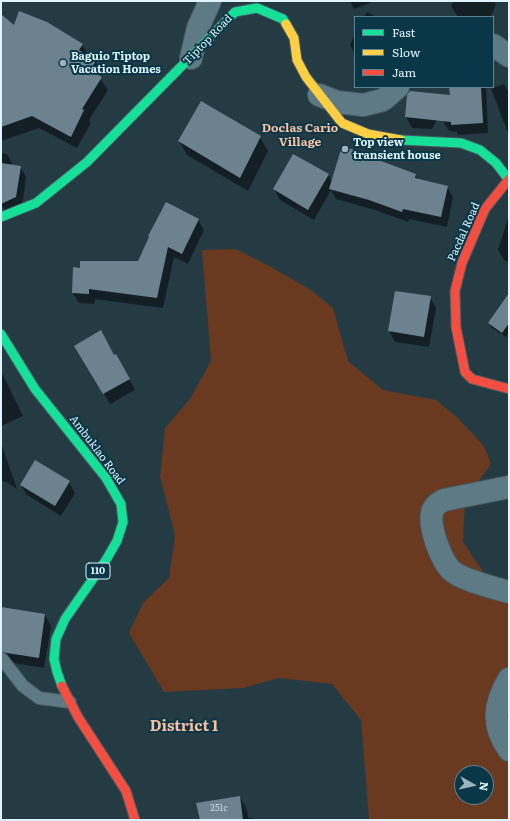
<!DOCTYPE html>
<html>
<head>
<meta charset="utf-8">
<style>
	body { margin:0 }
	#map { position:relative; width:510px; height:821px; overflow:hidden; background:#243b44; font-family:Literata,serif }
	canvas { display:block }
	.frame { position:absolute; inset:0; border:2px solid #def4fe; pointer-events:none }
	.legend { position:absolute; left:354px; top:16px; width:140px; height:72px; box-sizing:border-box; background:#093747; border:1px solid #5e8390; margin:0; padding:5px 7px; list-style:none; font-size:12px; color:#def4fe }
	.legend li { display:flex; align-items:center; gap:8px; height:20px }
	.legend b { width:20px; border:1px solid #5e8390 }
	.north { position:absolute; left:454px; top:765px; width:40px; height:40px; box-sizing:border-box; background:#093747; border:1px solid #5e8390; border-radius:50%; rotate:98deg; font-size:11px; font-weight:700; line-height:16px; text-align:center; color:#def4fe }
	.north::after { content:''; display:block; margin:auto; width:14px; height:18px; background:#9db3bd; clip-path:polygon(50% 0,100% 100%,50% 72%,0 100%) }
</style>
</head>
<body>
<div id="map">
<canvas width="510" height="821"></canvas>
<div class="frame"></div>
<ul class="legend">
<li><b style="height:5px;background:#16e098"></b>Fast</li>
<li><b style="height:5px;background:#ffcf43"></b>Slow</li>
<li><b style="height:5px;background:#f24e42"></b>Jam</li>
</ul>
<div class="north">N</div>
</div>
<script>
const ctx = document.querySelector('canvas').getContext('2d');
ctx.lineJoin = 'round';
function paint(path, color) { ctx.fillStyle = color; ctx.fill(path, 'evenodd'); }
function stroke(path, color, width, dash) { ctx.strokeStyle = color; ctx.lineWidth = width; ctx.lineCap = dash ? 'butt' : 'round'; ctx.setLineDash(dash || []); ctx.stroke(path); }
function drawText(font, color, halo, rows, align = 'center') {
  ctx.font = font + ' Literata,serif'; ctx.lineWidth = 4; ctx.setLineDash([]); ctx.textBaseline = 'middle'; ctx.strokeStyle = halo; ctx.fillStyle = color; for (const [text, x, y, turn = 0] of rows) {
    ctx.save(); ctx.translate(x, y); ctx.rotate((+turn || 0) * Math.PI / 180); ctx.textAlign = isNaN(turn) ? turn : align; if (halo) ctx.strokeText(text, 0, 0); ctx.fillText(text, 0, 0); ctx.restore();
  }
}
const green = new Path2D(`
	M236,249L271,267L311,290L333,308L348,361L383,390L436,400L458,418L484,446L491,464L465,500L463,542L488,579L509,584V820H369L361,720L332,684L279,678L243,688L164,692L129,633L143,603L169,578L175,535L160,477L165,428L190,399L211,361L202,250ZM462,773H486V797H462Z`);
const shadow = new Path2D(`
	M350,1H375L354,9Z
	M454,1H494L496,5L490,17H458L451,6Z
	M367,12L377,17H364Z
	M1,16L14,27L82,45L89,56L95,61L102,73L99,77L108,90L89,120L91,123L77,148L39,128L1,141Z
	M355,34V54L350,45Z
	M504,84L509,93V135L491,89Z
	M470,87H486L488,133L458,135L457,132L449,131L443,121Z
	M408,95L444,105L432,129L412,128L406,117Z
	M260,137L268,151L248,191L187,155L179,141Z
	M1,153L7,154L12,163L10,165L20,166L26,177L22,208L6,212L1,204Z
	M381,160L383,163L415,175L419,180L447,187L453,197L447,227L409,219L408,222L375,210L336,199L331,190L314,220L280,200L274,189L328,175L332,182Z
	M508,218L509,219V262L504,260L498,250Z
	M198,220L204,230L188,264L174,257L163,308L95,299L94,304L79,303L73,293L80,269L139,262Z
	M430,297L436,308L429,347L395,342L389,331Z
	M509,311V332L506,337L492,328L489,323Z
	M75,346L114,356L116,355L135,390L110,404Z
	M3,375L23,416L1,426V376Z
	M1,443L17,489L5,481L3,482L1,479Z
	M69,482L75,493L61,516L27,495L21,485Z
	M1,612L45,615L51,626L44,668L1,661Z
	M240,797L247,810L248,818H253L255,820H203Z`);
const building = new Path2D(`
	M19,11L47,22L83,44L79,50L96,61L90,70L102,77L82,109L84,110L71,137L32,116L1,127V14L14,25Z
	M449,87H481L483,123L451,125V122L405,117L407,95L410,91L450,95Z
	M201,101L261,136L240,178L178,141Z
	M342,146L382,159L381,161L416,174L415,178L448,186L441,217L403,209L402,212L369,200L329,189Z
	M293,154L329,174L308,210L273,189Z
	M1,163L21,166L16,197L1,204Z
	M166,202L199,219L182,254L168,247L157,298L89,289V294L72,293L73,267L80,268V261H138L149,237L148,236Z
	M395,291L431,296L424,337L388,331Z
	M509,293V323L502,333L488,323Z
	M101,330L114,355L116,354L130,379L103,394L74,346Z
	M35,460L70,481L55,506L20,485Z
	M1,607L45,614L39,658L1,652Z
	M240,796L243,820H200L196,803Z`);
const lane = new Path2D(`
	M2,659L23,686L39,698L70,702`);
const street = new Path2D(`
	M493,45L509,56
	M191,58L198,28L210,1
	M319,95L337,102L363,105L383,100L398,87
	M509,487L444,500C438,503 433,507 432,513C429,528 441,560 451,570C461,580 495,588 509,592
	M509,679C494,704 491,725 509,750`);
const fast = new Path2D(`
	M401,140L461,143L480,150L496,163L509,180
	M1,217L36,203L87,162L235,12L257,8L283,19L286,24
	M1,334L35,389L106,478L121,504L123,522L117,541L106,560L65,619L56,639L54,659L57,672L62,686`);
const slow = new Path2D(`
	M286,24L294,38L297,60L306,77L342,123L368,134L401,140`);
const jam = new Path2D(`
	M509,179L485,209L462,263L455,291L456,327L465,372L472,379L509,389
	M62,686L78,717L126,791L135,820`);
const markers = [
	[63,63,4,"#9db3bd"],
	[345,149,4,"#9db3bd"]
];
const numberNames = [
	["251c",219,808]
];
const shields = [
	[98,571,24]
];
const shieldNames = [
	["110",98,571]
];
const streetNames = [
	["Tiptop Road",208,40,-46],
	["Pacdal Road",464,232,-66],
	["Ambuklao Road",97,450,53]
];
const poiNames = [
	["Baguio Tiptop",71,57],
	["Vacation Homes",71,70],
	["Top view",353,143],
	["transient house",353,156]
];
const neighbourhoodNames = [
	["Doclas Cario",300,128],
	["Village",300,142]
];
const districtNames = [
	["District 1",184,727]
];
paint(green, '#693920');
paint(shadow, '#0007');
paint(building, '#6d828f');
stroke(lane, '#475960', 14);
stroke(street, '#475960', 24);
stroke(fast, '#475960', 11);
stroke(slow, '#475960', 11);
stroke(jam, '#475960', 11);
stroke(lane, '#5e7a85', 12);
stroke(street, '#5e7a85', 22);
stroke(fast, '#16e098', 9);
stroke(slow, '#ffcf43', 9);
stroke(jam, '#f24e42', 9);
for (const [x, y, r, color] of markers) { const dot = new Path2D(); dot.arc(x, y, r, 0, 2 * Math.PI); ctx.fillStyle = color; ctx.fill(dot); stroke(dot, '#093747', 1.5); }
drawText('9px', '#c2d8e2', null, numberNames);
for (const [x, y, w] of shields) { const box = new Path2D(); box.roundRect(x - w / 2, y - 8, w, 16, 3); ctx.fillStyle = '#093747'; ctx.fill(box); stroke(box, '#def4fe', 1); }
drawText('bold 10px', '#def4fe', null, shieldNames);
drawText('11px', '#def4fe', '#093747', streetNames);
drawText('bold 11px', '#def4fe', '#093747', poiNames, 'left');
drawText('bold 12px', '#fabea1', '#093747', neighbourhoodNames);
drawText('bold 15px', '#fabea1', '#093747', districtNames);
</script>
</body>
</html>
